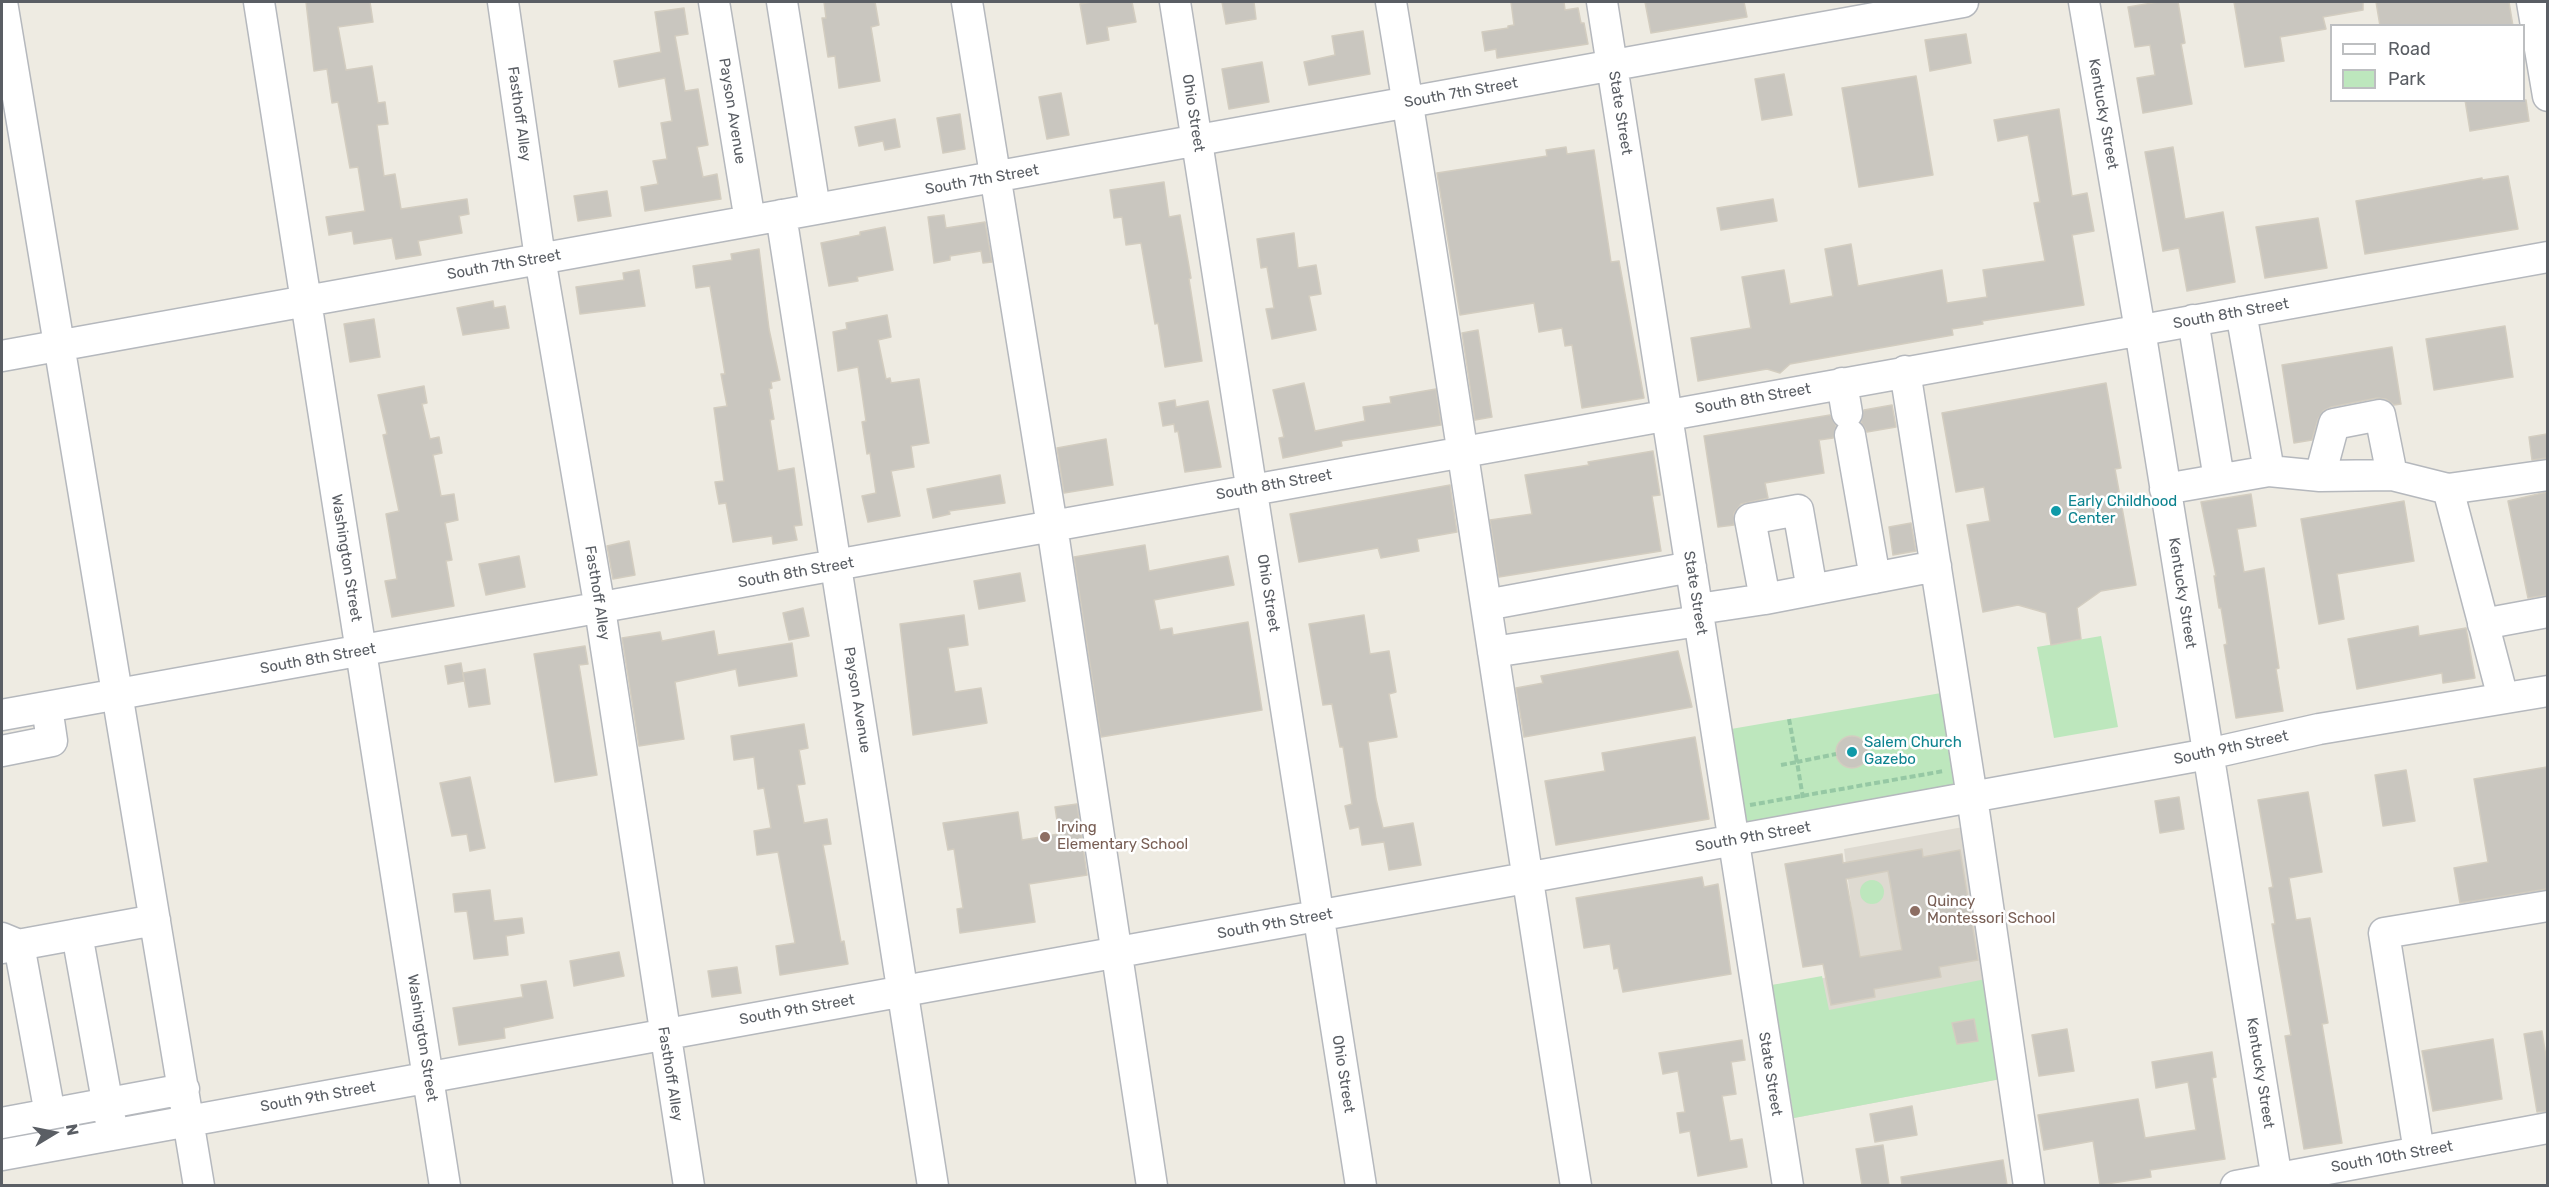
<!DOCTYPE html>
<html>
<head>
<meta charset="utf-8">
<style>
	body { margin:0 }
	#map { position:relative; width:2549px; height:1187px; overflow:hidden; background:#eeebe2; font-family:Rubik,sans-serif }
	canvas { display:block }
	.frame { position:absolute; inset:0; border:3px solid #5a5e64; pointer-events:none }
	.legend { position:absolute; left:2330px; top:24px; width:195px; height:78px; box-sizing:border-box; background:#fff; border:2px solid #bdbfc1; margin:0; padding:8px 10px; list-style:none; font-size:18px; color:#5a5e64 }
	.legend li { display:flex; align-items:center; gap:12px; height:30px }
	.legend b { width:30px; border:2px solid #bdbfc1 }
	.north { position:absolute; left:24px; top:1103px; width:60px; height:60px; -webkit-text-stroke:4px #fff; paint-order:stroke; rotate:80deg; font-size:16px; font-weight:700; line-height:24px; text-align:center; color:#5a5e64 }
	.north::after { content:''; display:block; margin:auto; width:21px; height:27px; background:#5a5e64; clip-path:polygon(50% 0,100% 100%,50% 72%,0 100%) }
</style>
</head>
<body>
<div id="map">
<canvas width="2549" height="1187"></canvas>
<div class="frame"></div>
<ul class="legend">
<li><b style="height:8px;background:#fff"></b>Road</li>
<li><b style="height:16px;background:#bde7bd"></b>Park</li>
</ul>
<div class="north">N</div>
</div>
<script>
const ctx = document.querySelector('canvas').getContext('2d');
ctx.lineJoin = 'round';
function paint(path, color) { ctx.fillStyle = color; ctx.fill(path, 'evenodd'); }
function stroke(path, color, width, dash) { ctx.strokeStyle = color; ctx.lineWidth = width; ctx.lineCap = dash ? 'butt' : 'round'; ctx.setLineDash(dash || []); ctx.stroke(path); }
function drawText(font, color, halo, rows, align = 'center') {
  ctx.font = font + ' Rubik,sans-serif'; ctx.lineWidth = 5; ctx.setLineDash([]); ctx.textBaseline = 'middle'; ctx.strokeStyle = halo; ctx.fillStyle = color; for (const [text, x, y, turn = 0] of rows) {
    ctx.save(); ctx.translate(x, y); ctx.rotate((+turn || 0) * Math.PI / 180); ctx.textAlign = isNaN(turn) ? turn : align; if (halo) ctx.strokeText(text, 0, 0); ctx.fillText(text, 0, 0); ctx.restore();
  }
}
const education = new Path2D(`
	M1963,827L2006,1078L1794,1118L1772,985L1860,973L1844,849Z`);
const green = new Path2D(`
	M2101,636L2118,727L2054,738L2037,647Z
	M1947,692L1964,789L1747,825L1731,729Z
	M1860 892a12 12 0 1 1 24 0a12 12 0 1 1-24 0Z
	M1822,976L1829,1010L1991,978L2006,1078L1794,1118L1772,985Z`);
const building = new Path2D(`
	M306,2H370L373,22L338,27L346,70L372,66L378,103L385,102L388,124L377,125L384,176L395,174L401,209L467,199L469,214L459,216L462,233L418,241L421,255L396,259L392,238L354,244L352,231L329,235L326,217L365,211L358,167L350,168L338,102L332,103L327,69L314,71Z
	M824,2H875L879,25L871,27L880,81L839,88L835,56L828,57L822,18H826Z
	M1093,2H1132L1136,22L1107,27L1109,40L1087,44L1080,4Z
	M1222,2H1254L1256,19L1226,24Z
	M1511,2H1564L1565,10L1578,8L1581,23H1584L1588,44L1497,58L1496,49L1485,51L1482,32L1508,28V26L1514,25Z
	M1645,2H1744L1747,17L1651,33Z
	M2158,2H2178L2185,43L2181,44L2192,104L2143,113L2137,78L2155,75L2150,45L2135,47L2128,7Z
	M2234,2H2363V10L2323,17L2326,29L2280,37L2284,61L2245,67Z
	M2376,2H2509L2513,26H2380Z
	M684,8L688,34L675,36L685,91L698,89L708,145L697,147L703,177L717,174L721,199L645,211L641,187L658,184L653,161L667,159L661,123L672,121L665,78L619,87L614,61L661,52L655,12Z
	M1363,31L1370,74L1309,85L1304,62L1335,55L1332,36Z
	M1966,34L1971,63L1930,71L1925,40Z
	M1262,62L1269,102L1229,109L1222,69Z
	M1784,74L1792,115L1762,120L1755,79Z
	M1916,76L1933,175L1859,187L1842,88Z
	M1061,93L1069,135L1047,139L1039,97Z
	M2465,100H2526L2529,121L2470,131Z
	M2059,109L2072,196L2087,193L2094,231L2072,235L2084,305L1982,321L1983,324L1952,329L1953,335L1790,364L1780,373L1767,369L1698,381L1691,338L1751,328L1742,277L1784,270L1790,304L1833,296L1825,249L1851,244L1858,286L1942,270L1947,303L1987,297L1983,270L2045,261L2034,203L2040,202L2028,135L1998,141L1994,120Z
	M960,114L965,149L943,153L937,118Z
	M895,119L900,147L885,150L883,141L859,146L855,127Z
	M1566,147L1567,154L1594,150L1611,262L1619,261L1644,398L1582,408L1572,345L1565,346L1562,328L1539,332L1534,303L1460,315L1437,173L1547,156L1546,150Z
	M2173,147L2185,219L2223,212L2235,282L2187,291L2179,248L2163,251L2145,152Z
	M2508,176L2518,229L2365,254L2356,201L2482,178V180Z
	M1164,182L1169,217L1180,215L1191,278L1189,279L1202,361L1165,367L1158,323L1155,324L1141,243L1126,245L1122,217L1114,218L1110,190Z
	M607,191L611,216L578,221L574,196Z
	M1773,199L1777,221L1721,230L1717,208Z
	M944,215L946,228L985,222L992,262L983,263L981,251L950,256V260L934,263L928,217Z
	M2318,218L2327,268L2265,278L2256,227Z
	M885,227L893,270L857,277L858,281L829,286L821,243L860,235V232Z
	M1294,233L1298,268L1316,265L1321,294L1309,296L1316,330L1272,339L1266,309L1274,308L1267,267L1261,268L1257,239Z
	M759,249L769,329L780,380L771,382L772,388L769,389L774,419L770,420L778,471L794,468L802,525L794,526L797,540L773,544L772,536L733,542L726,503L719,504L715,482L724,481L714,408L727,406L721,374H725L710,286L696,288L693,266L732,260L731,254Z
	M639,270L645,306L580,314L576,287L624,280L623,273Z
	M493,301L494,308L505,306L509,328L463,335L457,308Z
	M887,315L891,337L878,340L886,379L890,378L891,383L919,379L929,443L911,446L914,467L891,471L900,516L868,522L862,496L876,493L870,453L867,454L862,422L866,421L858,367L838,371L833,332L847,329L846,323Z
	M374,319L380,357L350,362L344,324Z
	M2505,326L2513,377L2434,390L2426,339Z
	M1478,330L1492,417L1475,420L1462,333Z
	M2392,347L2401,404L2394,405L2386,399L2377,398L2331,407L2323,411L2318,419L2312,440L2294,443L2282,365Z
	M1304,383L1315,431L1365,421L1363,407L1391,403L1390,397L1436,389L1441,425L1341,441L1342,446L1283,458L1279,438L1284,437L1273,390Z
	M2106,383L2121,468L2115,469L2136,585L2101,591L2077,608L2081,639L2051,645L2046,613L2018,605L1983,612L1967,525L1990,521L1984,487L1956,492L1942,413Z
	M424,386L427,403L422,404L430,439L439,437L442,453L433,455L441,496L454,494L458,520L445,523L452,560L446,561L454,606L392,617L385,581L397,579L386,514L399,511L383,435L387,434L378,395Z
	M1175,400L1176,407L1208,401L1221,467L1185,472L1178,431L1175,432L1174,424L1163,426L1159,403Z
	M1892,405L1896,427L1867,432L1861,422L1864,410Z
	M1830,415L1836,426L1833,438L1819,440L1824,473L1765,483L1768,498L1741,504L1734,513V525L1718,527L1704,436Z
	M2547,434V458L2532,460L2529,437Z
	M1106,439L1113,485L1064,493L1057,448Z
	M1653,451L1660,495L1652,496L1661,551L1499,577L1490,520L1532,514L1525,475L1589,465L1588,462Z
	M1000,475L1005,503L949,511L950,514L933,518L927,489Z
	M1450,485L1457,532L1417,539L1419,551L1381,558L1378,548L1299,562L1290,514Z
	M2547,492V595L2528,598L2508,501Z
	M2251,494L2256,526L2237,529L2244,572L2264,568L2279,668L2276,669L2283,711L2236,718L2224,645L2227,644L2221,608H2219L2214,576H2216L2201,502Z
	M2404,501L2414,561L2337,574L2344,619L2319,624L2301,519Z
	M1911,523L1916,551L1893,555L1889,527Z
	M629,541L635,575L613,579L607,546Z
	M1145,545L1149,571L1228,556L1234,585L1154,600L1160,630L1172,628L1173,635L1248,622L1262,710L1101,737L1074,557Z
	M519,556L525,587L486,595L479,564Z
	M1020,573L1025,601L979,609L974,581Z
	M803,608L809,636L789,640L783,613Z
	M964,615L968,645L948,648L955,692L981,688L987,723L913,735L900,624Z
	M1364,615L1370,654L1389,651L1396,692L1389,694L1397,737L1368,742L1376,799L1383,828L1413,823L1421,865L1389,870L1384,842L1362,845L1359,827L1350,829L1345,806L1352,804L1343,747H1340L1332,704L1323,705L1309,624Z
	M2418,626L2419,636L2466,628L2475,678L2443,683L2442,673L2357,689L2348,639Z
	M714,631L718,655L792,643L797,676L739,686L736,669L675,682L684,739L639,746L622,638L660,632L662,641Z
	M585,646L588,664L579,665L597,775L555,782L534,654Z
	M1678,651L1692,707L1524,737L1516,688L1543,683L1541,676Z
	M461,663L464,681L448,684L445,666Z
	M485,669L490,704L469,707L463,673Z
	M804,724L808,748L799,750L805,784L797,785L804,823L827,819L831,844L823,845L841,942L844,941L848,964L780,975L776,946L795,943L778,852L757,855L754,831L771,828L764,788L758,789L754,757L734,760L731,736Z
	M1836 752a16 16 0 1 1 32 0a16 16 0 1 1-32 0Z
	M1695,737L1709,819L1556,845L1545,781L1605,771L1602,753Z
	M2547,767V889L2460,903L2454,868L2488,862L2474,779Z
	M2406,770L2415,821L2383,826L2375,775Z
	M470,777L485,848L470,851L467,834L452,836L440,783Z
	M2308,792L2322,872L2289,878L2296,920L2310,918L2328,1023L2322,1024L2342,1143L2304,1149L2285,1036L2291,1035L2272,924H2275L2269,888L2273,887L2258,800Z
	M2179,797L2184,829L2160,833L2155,801Z
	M1077,804L1087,875L1029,884L1035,922L960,933L957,909L963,908L954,849L948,850L943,823L1018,812L1022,840L1059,834L1055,807Z
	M1922,849L1923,857L1960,850L1978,960L1939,967L1941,977L1874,989L1875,997L1831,1005L1823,964L1803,967L1785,864L1842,854L1843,863ZM1888,871L1902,950L1860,957L1846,879Z
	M1702,877L1704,887L1718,884L1731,974L1623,992L1618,968L1614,969L1610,944L1584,948L1576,898Z
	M490,890L494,921L522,918L524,933L506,936L508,955L474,959L467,911L455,912L453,894Z
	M619,952L624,976L574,986L570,961Z
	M737,967L741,993L712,997L708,971Z
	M546,981L553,1018L504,1028L505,1038L459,1045L453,1008L523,997L521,985Z
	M1974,1019L1978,1041L1957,1044L1952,1023Z
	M2067,1029L2074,1071L2039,1076L2032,1035Z
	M2542,1031L2547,1063V1111L2537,1112L2524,1034Z
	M2493,1039L2502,1099L2433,1111L2422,1051Z
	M1742,1040L1745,1060L1731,1062L1736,1094L1722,1096L1730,1141L1742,1139L1747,1167L1698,1176L1690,1131L1680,1133L1677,1113L1685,1112L1678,1071L1663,1074L1659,1053Z
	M2212,1052L2216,1077L2212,1078L2225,1159L2150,1170L2151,1177L2100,1185L2093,1141L2044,1150L2038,1115L2138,1099L2145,1138L2196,1130L2188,1082L2156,1088L2152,1062Z
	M1912,1106L1917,1135L1875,1142L1870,1114Z
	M1883,1145L1889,1185H1862L1856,1149Z
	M2003,1160L2007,1185H1902L1901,1177Z`);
const path = new Path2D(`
	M1781,765L1797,762L1789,719
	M1803,798L1797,762L1836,754
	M1750,805L1944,771`);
const minor = new Path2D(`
	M2,2L199,1186
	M259,2L445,1186
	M503,2L540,258L600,609L689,1186
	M714,2L750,221
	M782,2L815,209
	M967,2L1052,526L1152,1186
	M1175,2L1361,1186
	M1391,2C1457,396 1512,791 1576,1186
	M1602,2L1788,1186
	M2084,2L2140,330L2278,1186
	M2532,2L2548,96
	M781,215L933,1186
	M2241,312L2269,471L2320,476L2392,475L2448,489L2548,475
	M2193,320L2219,479
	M2,356L1963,2
	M1905,371L1972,797L2029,1186
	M1842,383L1847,413
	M1850,435L1875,578
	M2320,476L2334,424L2380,415L2392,475
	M2165,489L2269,471
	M2448,489L2503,698
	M1765,599L1750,519L1798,510L1812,590
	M1486,605L1691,567
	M1698,609L1765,599L1936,566
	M2483,624L2548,612
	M1493,652L1699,621
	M2,715L2548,257
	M2,751L52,741L47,707
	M77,934L113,1134
	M2,938L19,945L50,1114
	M2,948L155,920
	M2,1123L184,1089
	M2419,1152L2384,933L2548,906
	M2,1155L2208,754L2319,729L2548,691
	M2236,1186L2548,1128`);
const markers = [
	[2056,511,6,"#0f9aa8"],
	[1852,752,6,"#0f9aa8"],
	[1045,837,6,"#8d6e63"],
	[1915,911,6,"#8d6e63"]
];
const streetNames = [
	["South 7th Street",1461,93,-10],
	["Payson Avenue",732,111,81],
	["Ohio Street",1193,113,81],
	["State Street",1620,113,81],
	["Fasthoff Alley",519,114,82],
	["Kentucky Street",2103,114,80],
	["South 7th Street",982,180,-10],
	["South 7th Street",504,265,-10],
	["South 8th Street",2231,314,-10],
	["South 8th Street",1753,399,-10],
	["South 8th Street",1274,485,-10],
	["Washington Street",346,558,81],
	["South 8th Street",796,573,-10],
	["Fasthoff Alley",597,593,81],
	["Ohio Street",1268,593,81],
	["State Street",1695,593,81],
	["Kentucky Street",2182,593,81],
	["South 8th Street",318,659,-10],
	["Payson Avenue",857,700,81],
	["South 9th Street",2231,748,-12],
	["South 9th Street",1753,837,-10],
	["South 9th Street",1275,924,-10],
	["South 9th Street",797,1010,-10],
	["Washington Street",422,1038,81],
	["Kentucky Street",2260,1073,81],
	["Fasthoff Alley",670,1074,81],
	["Ohio Street",1343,1074,81],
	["State Street",1770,1074,81],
	["South 9th Street",318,1097,-10],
	["South 10th Street",2392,1157,-10]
];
const cultureNames = [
	["Early Childhood",2068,502],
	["Center",2068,519],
	["Salem Church",1864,743],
	["Gazebo",1864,760]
];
const educationNames = [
	["Irving",1057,828],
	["Elementary School",1057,845],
	["Quincy",1927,902],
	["Montessori School",1927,919]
];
paint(education, '#dedad1');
paint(green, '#bde7bd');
paint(building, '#c9c6bf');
stroke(building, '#d3cdc0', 1.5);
stroke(minor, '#b5b8bd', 33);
stroke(path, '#96c8a4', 4, [6, 3]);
stroke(minor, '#fff', 30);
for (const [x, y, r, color] of markers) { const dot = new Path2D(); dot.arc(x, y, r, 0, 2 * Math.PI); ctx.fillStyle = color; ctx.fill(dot); stroke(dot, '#fff', 2); }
drawText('15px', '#5a5e64', '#fff', streetNames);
drawText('15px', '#0d838f', '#fff', cultureNames, 'left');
drawText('15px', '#785e54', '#fff', educationNames, 'left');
</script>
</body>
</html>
